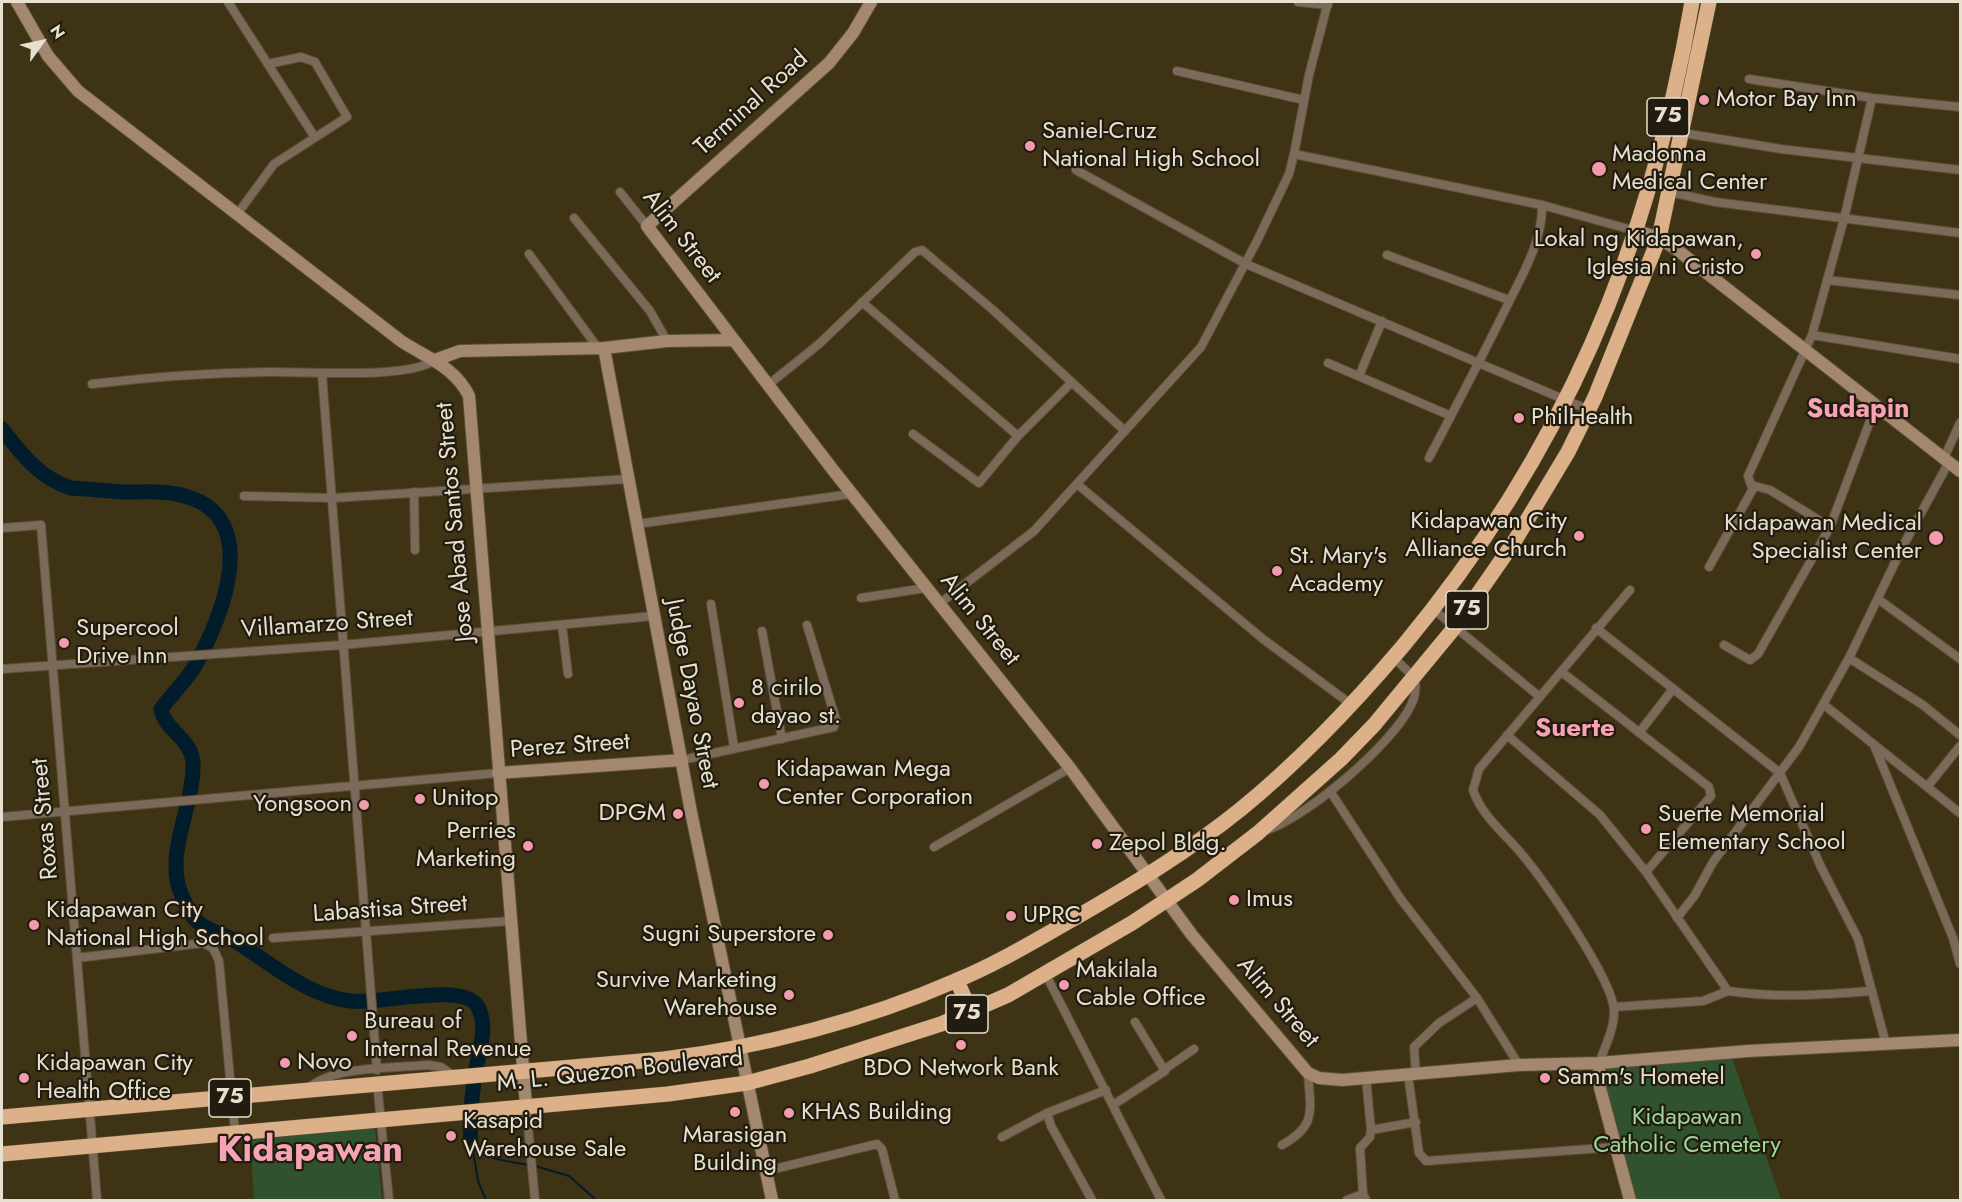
<!DOCTYPE html>
<html>
<head>
<meta charset="utf-8">
<style>
	body { margin:0 }
	#map { position:relative; width:1962px; height:1202px; overflow:hidden; background:#3f3315; font-family:Jost,sans-serif }
	canvas { display:block }
	.frame { position:absolute; inset:0; border:3px solid #e7e0cf; pointer-events:none }
	.north { position:absolute; left:12px; top:12px; width:60px; height:60px; -webkit-text-stroke:4px #211c0f; paint-order:stroke; rotate:57deg; font-size:16px; font-weight:700; line-height:24px; text-align:center; color:#e7e0cf }
	.north::after { content:''; display:block; margin:auto; width:21px; height:27px; background:#e7e0cf; clip-path:polygon(50% 0,100% 100%,50% 72%,0 100%) }
</style>
</head>
<body>
<div id="map">
<canvas width="1962" height="1202"></canvas>
<div class="frame"></div>
<div class="north">N</div>
</div>
<script>
const ctx = document.querySelector('canvas').getContext('2d');
ctx.lineJoin = 'round';
function paint(path, color) { ctx.fillStyle = color; ctx.fill(path, 'evenodd'); }
function stroke(path, color, width, dash) { ctx.strokeStyle = color; ctx.lineWidth = width; ctx.lineCap = dash ? 'butt' : 'round'; ctx.setLineDash(dash || []); ctx.stroke(path); }
function drawText(font, color, halo, rows, align = 'center') {
  ctx.font = font + ' Jost,sans-serif'; ctx.lineWidth = 4.5; ctx.setLineDash([]); ctx.textBaseline = 'middle'; ctx.strokeStyle = halo; ctx.fillStyle = color; for (const [text, x, y, turn = 0] of rows) {
    ctx.save(); ctx.translate(x, y); ctx.rotate((+turn || 0) * Math.PI / 180); ctx.textAlign = isNaN(turn) ? turn : align; if (halo) ctx.strokeText(text, 0, 0); ctx.fillText(text, 0, 0); ctx.restore();
  }
}
const green = new Path2D(`
	M1732,1058L1781,1200H1637L1605,1083V1069Z
	M375,1128L382,1200H254L250,1138Z`);
const stream = new Path2D(`
	M471,1142C487,1162 506,1160 529,1165
	M472,1144L478,1181L486,1200
	M535,1166L569,1176L596,1200`);
const river = new Path2D(`
	M2,429C22,454 39,478 71,488C89,489 107,491 126,492C149,492 171,490 194,499C261,526 219,622 195,666C185,682 172,694 161,709C165,731 191,738 193,762C195,805 163,855 182,896C186,905 191,917 199,923C209,931 224,934 235,941C272,964 307,996 351,1001C379,1005 465,981 478,1007C489,1028 478,1053 475,1074C472,1097 469,1119 471,1142`);
const street = new Path2D(`
	M228,2L314,136
	M1298,2L1328,5
	M1328,2L1309,75L1294,154L1542,205L1636,231
	M1177,71L1304,100
	M1749,79L1872,98L1960,107
	M1683,133L1781,149L1960,170
	M1076,170L1246,264L1589,410
	M620,192L647,226
	M1670,192L1715,202L1960,233
	M238,213L274,164L347,117L315,62L301,57L268,64
	M574,218L650,311L667,341
	M529,254L598,348
	M1387,255L1509,300
	M1827,280L1960,295
	M862,302L1018,436
	M1812,335L1960,359
	M1328,363L1451,416
	M322,374L377,1070
	M1359,376L1382,321
	M92,384C150,377 209,373 267,372C304,371 407,380 435,360
	M768,385L819,344L915,252L922,250L993,310L1125,431
	M913,434L979,483L1018,436L1072,382
	M1429,458C1454,410 1480,361 1504,312C1520,279 1543,242 1542,205
	M1944,458L1960,423
	M1949,462L1903,546L1849,658L1923,705L1960,735
	M1077,484L1263,639L1352,705
	M414,492L415,550
	M244,496L333,498L628,479
	M637,524L851,494
	M1830,527L1770,490L1751,485L1748,476L1812,335L1844,219L1872,98
	M2,528L41,525L97,1200
	M1709,567L1754,487
	M861,598L926,588
	M1878,599L1960,659
	M711,604L734,747
	M939,604L1034,531L1201,347L1257,241L1289,174L1294,154
	M1433,609L1540,697
	M562,625L568,674
	M1596,628L1780,773L1821,867L1858,939L1886,1044
	M762,631L782,739
	M1724,645L1750,660L1758,654L1830,527L1876,405
	M2,669L342,645L654,616
	M1563,673L1709,787L1711,796L1646,872
	M1823,704L1960,813
	M1639,733L1672,690
	M1507,735L1600,815L1646,872L1728,991C1776,998 1821,995 1870,991
	M1874,745L1953,938L1960,964
	M682,760L834,727L836,720L807,625
	M1927,787L1960,746
	M1330,791L1400,898L1477,998L1519,1065
	M2,817L498,773
	M1264,831C1304,820 1394,743 1411,705C1416,696 1416,688 1415,678L1393,657
	M934,847L1070,768
	M1677,918L1695,895L1713,862L1799,747L1849,658
	M273,938L510,921
	M77,958L203,943L213,948L219,961L235,1131
	M1046,975L1161,1200
	M1614,1007L1703,1001L1728,991
	M1599,1063C1605,1047 1615,1027 1614,1010C1612,978 1543,879 1520,852C1503,832 1482,816 1473,790L1479,769L1630,590
	M1165,1069L1194,1049
	M1408,1075L1419,1153L1426,1161L1616,1147
	M1416,1075L1414,1047L1439,1023L1477,998
	M377,1083L389,1200
	M309,1088C331,1066 397,1068 428,1065L441,1067L454,1076
	M526,1105L535,1200
	M1113,1105L1165,1071L1135,1022
	M1371,1130L1416,1122
	M1002,1137L1047,1113
	M1282,1145C1318,1125 1310,1110 1308,1073
	M766,1171L877,1144L882,1149L895,1200
	M1092,1200L1051,1126L1047,1113L1106,1090
	M1347,1200L1363,1194
	M1366,1200L1363,1194L1360,1148L1370,1137L1371,1130L1366,1078`);
const secondary = new Path2D(`
	M17,2L48,56L78,91L401,341C427,358 455,367 469,396L526,1105
	M871,2L853,33L829,63L647,226L833,470L1070,768L1192,935L1308,1073L1319,1078L1342,1080L1519,1065L1599,1063L1748,1051L1960,1040
	M1637,231L1659,238L1676,249L1960,471
	M604,348L691,812L772,1200
	M435,360L460,351L604,348L667,341L733,340
	M498,773L682,760
	M1599,1063L1600,1088L1630,1200`);
const highway = new Path2D(`
	M957,981L971,1012
	M2,1117L664,1059C761,1047 866,1020 955,981C997,964 1036,940 1075,918C1132,885 1189,851 1241,809C1301,760 1353,705 1403,646C1563,454 1650,247 1692,2
	M2,1154L668,1094L747,1083L810,1066L941,1024L1008,995L1132,923L1197,880L1258,833L1341,759L1374,725L1455,627L1514,542L1568,452L1595,397L1659,238L1709,2`);
const markers = [
	[1704,100,6,"#f39aac"],
	[1030,146,6,"#f39aac"],
	[1599,169,8,"#f39aac"],
	[1756,254,6,"#f39aac"],
	[1519,418,6,"#f39aac"],
	[1579,536,6,"#f39aac"],
	[1936,538,8,"#f39aac"],
	[1277,571,6,"#f39aac"],
	[64,643,6,"#f39aac"],
	[739,703,6,"#f39aac"],
	[764,784,6,"#f39aac"],
	[420,799,6,"#f39aac"],
	[364,805,6,"#f39aac"],
	[678,814,6,"#f39aac"],
	[1646,829,6,"#f39aac"],
	[1097,844,6,"#f39aac"],
	[528,846,6,"#f39aac"],
	[1234,900,6,"#f39aac"],
	[1011,916,6,"#f39aac"],
	[34,925,6,"#f39aac"],
	[828,935,6,"#f39aac"],
	[1064,985,6,"#f39aac"],
	[789,995,6,"#f39aac"],
	[352,1036,6,"#f39aac"],
	[961,1045,6,"#f39aac"],
	[285,1063,6,"#f39aac"],
	[24,1078,6,"#f39aac"],
	[1545,1078,6,"#f39aac"],
	[735,1112,6,"#f39aac"],
	[789,1113,6,"#f39aac"],
	[451,1136,6,"#f39aac"]
];
const shields = [
	[1668,117,42],
	[1467,610,42],
	[967,1014,42],
	[230,1098,42]
];
const shieldNames = [
	["75",1668,117],
	["75",1467,610],
	["75",967,1014],
	["75",230,1098]
];
const poiNames = [
	["Motor Bay Inn",1716,100],
	["Saniel-Cruz",1042,132],
	["National High School",1042,160],
	["Madonna",1612,155],
	["Medical Center",1612,183],
	["Lokal ng Kidapawan,",1744,240,"right"],
	["Iglesia ni Cristo",1744,268,"right"],
	["PhilHealth",1531,418],
	["Kidapawan City",1567,522,"right"],
	["Alliance Church",1567,550,"right"],
	["Kidapawan Medical",1922,524,"right"],
	["Specialist Center",1922,552,"right"],
	["St. Mary's",1289,557],
	["Academy",1289,585],
	["Supercool",76,629],
	["Drive Inn",76,657],
	["8 cirilo",751,689],
	["dayao st.",751,717],
	["Kidapawan Mega",776,770],
	["Center Corporation",776,798],
	["Unitop",432,799],
	["Yongsoon",352,805,"right"],
	["DPGM",666,814,"right"],
	["Suerte Memorial",1658,815],
	["Elementary School",1658,843],
	["Perries",516,832,"right"],
	["Marketing",516,860,"right"],
	["Zepol Bldg.",1109,844],
	["Imus",1246,900],
	["Kidapawan City",46,911],
	["National High School",46,939],
	["UPRC",1023,916],
	["Sugni Superstore",816,935,"right"],
	["Makilala",1076,971],
	["Cable Office",1076,999],
	["Survive Marketing",777,981,"right"],
	["Warehouse",777,1009,"right"],
	["Bureau of",364,1022],
	["Internal Revenue",364,1050],
	["Novo",297,1063],
	["Kidapawan City",36,1064],
	["Health Office",36,1092],
	["BDO Network Bank",961,1069,"center"],
	["Samm's Hometel",1557,1078],
	["KHAS Building",801,1113],
	["Kasapid",463,1122],
	["Warehouse Sale",463,1150],
	["Marasigan",735,1136,"center"],
	["Building",735,1164,"center"]
];
const streetNames = [
	["Terminal Road",752,104,-42],
	["Alim Street",681,237,52],
	["Jose Abad Santos Street",456,522,-95],
	["Alim Street",979,620,51],
	["Villamarzo Street",327,625,-4],
	["Judge Dayao Street",691,694,79],
	["Perez Street",570,747,-4],
	["Roxas Street",46,819,-95],
	["Labastisa Street",390,910,-4],
	["Alim Street",1277,1003,49],
	["M. L. Quezon Boulevard",620,1072,-6]
];
const parkNames = [
	["Kidapawan",1687,1118],
	["Catholic Cemetery",1687,1146]
];
const neighbourhoodNames = [
	["Suerte",1575,730]
];
const quarterNames = [
	["Sudapin",1858,410]
];
const townNames = [
	["Kidapawan",310,1152]
];
paint(green, '#31522e');
stroke(stream, '#011d2b', 2);
stroke(river, '#011d2b', 15);
stroke(street, '#5a4f33', 10);
stroke(secondary, '#5a4f33', 14);
stroke(highway, '#5a4f33', 16);
stroke(street, '#7b6a5a', 8);
stroke(secondary, '#a3876e', 12);
stroke(highway, '#dcb18a', 15);
for (const [x, y, r, color] of markers) { const dot = new Path2D(); dot.arc(x, y, r, 0, 2 * Math.PI); ctx.fillStyle = color; ctx.fill(dot); stroke(dot, '#211c0f', 2); }
for (const [x, y, w] of shields) { const box = new Path2D(); box.roundRect(x - w / 2, y - 19, w, 38, 4.5); ctx.fillStyle = '#211c0f'; ctx.fill(box); stroke(box, '#e7e0cf', 1.5); }
drawText('bold 22px', '#e7e0cf', null, shieldNames);
drawText('24px', '#e7e0cf', '#211c0f', poiNames, 'left');
drawText('24px', '#e7e0cf', '#211c0f', streetNames);
drawText('24px', '#9fd799', '#211c0f', parkNames);
drawText('bold 26px', '#f6a3b4', '#211c0f', neighbourhoodNames);
drawText('bold 27px', '#f6a3b4', '#211c0f', quarterNames);
drawText('bold 36px', '#f6a3b4', '#211c0f', townNames);
</script>
</body>
</html>
